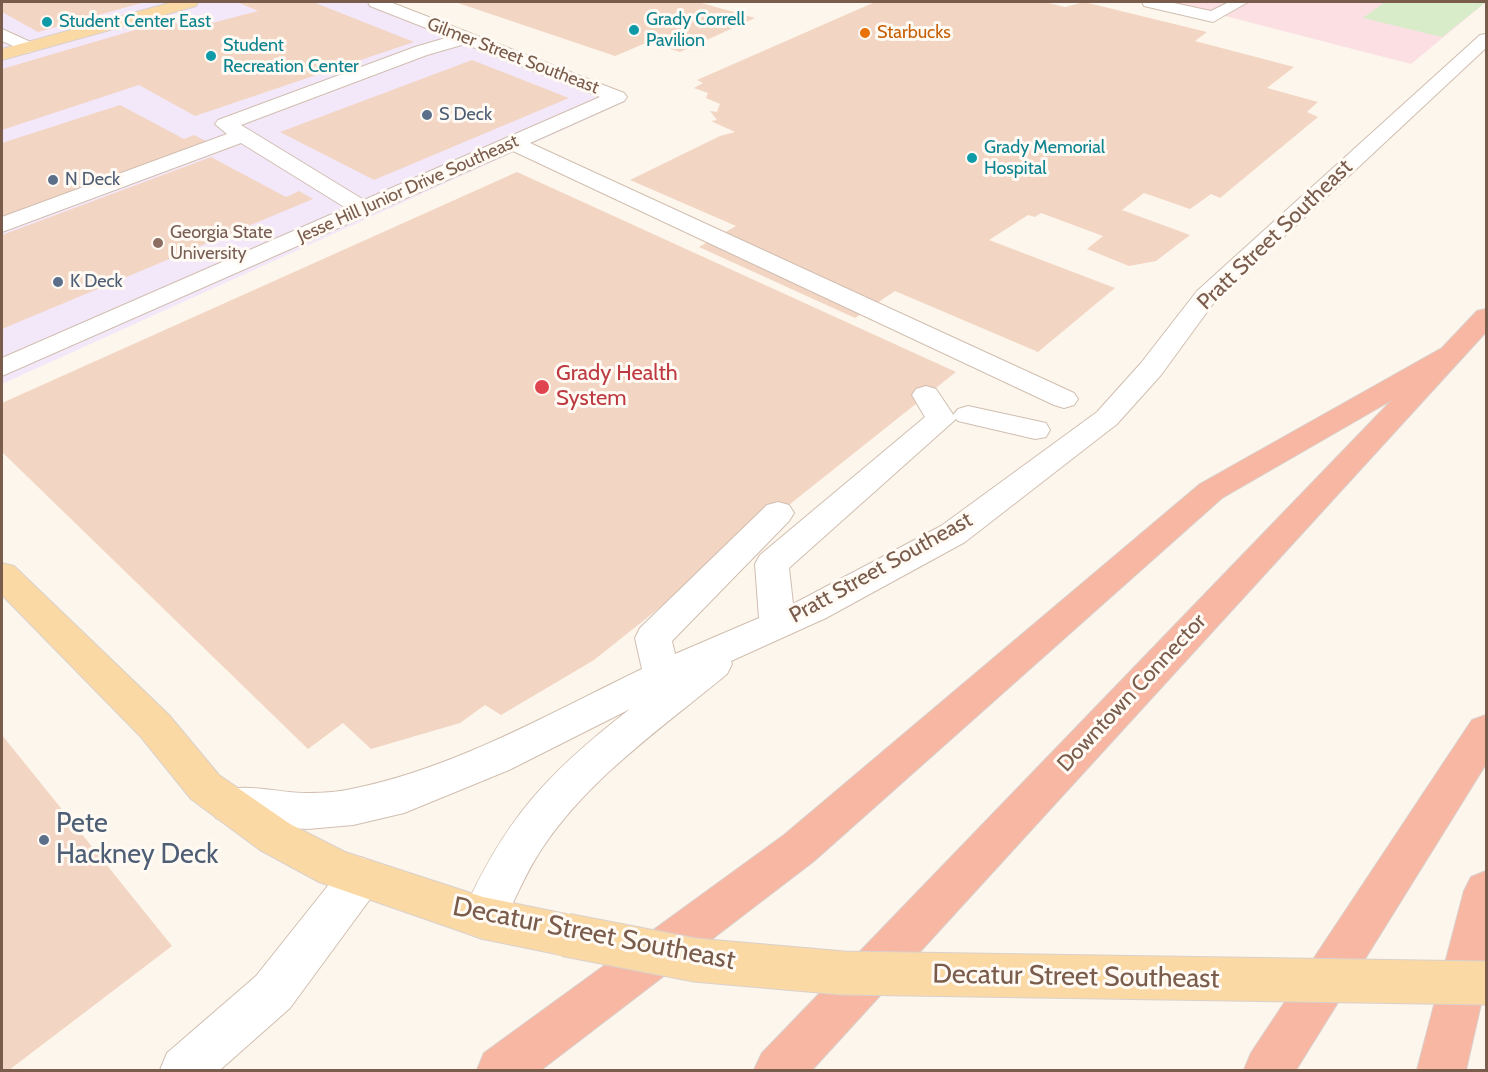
<!DOCTYPE html>
<html>
<head>
<meta charset="utf-8">
<style>
	body { margin:0 }
	#map { position:relative; width:1488px; height:1072px; overflow:hidden; background:#fdf6ec; font-family:Cabin,sans-serif }
	canvas { display:block }
	.frame { position:absolute; inset:0; border:3px solid #7a5c4d; pointer-events:none }
</style>
</head>
<body>
<div id="map">
<canvas width="1488" height="1072"></canvas>
<div class="frame"></div>
</div>
<script>
const ctx = document.querySelector('canvas').getContext('2d');
ctx.lineJoin = 'round';
function paint(path, color) { ctx.fillStyle = color; ctx.fill(path, 'evenodd'); }
function stroke(path, color, width, dash) { ctx.strokeStyle = color; ctx.lineWidth = width; ctx.lineCap = dash ? 'butt' : 'round'; ctx.setLineDash(dash || []); ctx.stroke(path); }
function drawText(font, color, halo, rows, align = 'center') {
  ctx.font = font + ' Cabin,sans-serif'; ctx.lineWidth = 6; ctx.setLineDash([]); ctx.textBaseline = 'middle'; ctx.strokeStyle = halo; ctx.fillStyle = color; for (const [text, x, y, turn = 0] of rows) {
    ctx.save(); ctx.translate(x, y); ctx.rotate((+turn || 0) * Math.PI / 180); ctx.textAlign = isNaN(turn) ? turn : align; if (halo) ctx.strokeText(text, 0, 0); ctx.fillText(text, 0, 0); ctx.restore();
  }
}
const education = new Path2D(`
	M2,2H366L627,101L2,384Z`);
const medical = new Path2D(`
	M1171,2H1486L1411,64Z`);
const green = new Path2D(`
	M1385,2H1486L1442,37L1363,18Z`);
const building = new Path2D(`
	M2,2H145L38,32L2,12Z
	M237,2H313L414,42L195,116L139,85L2,130V69L169,20L189,29L258,11Z
	M455,2H698L755,18L680,52L648,42L615,56Z
	M875,2H1045L1065,7L1084,2L1207,32L1195,41L1294,67L1267,88L1318,102L1307,112L1318,117L1220,198L1211,194L1190,209L1144,193L1122,210L1190,235L1156,261L1129,266L1087,249L1103,236L1041,213L1035,217L1028,215L989,240L1115,288L1038,352L895,291L855,318L699,247L736,226L630,180L720,136L735,132L711,121L717,120L710,111L717,112L720,104L706,98L708,93L694,88L703,83L697,80Z
	M472,60L569,98L374,180L280,132Z
	M120,105L184,139L194,135L208,142L2,217V143Z
	M211,157L286,197L299,191L313,199L2,329V235Z
	M517,172L956,372L594,660L501,715L485,705L460,723L371,749L343,723L308,749L2,452V403Z
	M2,735L172,946L9,1070H2Z`);
const minor = new Path2D(`
	M368,2H390L624,93L627,97L624,101L530,143L1074,393L1078,399L1074,405L1064,408L1054,405L513,151L2,376V358L346,208L241,143L2,232V217L227,134L215,124L218,120L415,47L449,37L370,6ZM465,44L600,97L364,200L241,125L427,55Z
	M1142,2H1169L1211,11L1229,2H1248L1213,22L1144,6Z
	M2,29L35,44L38,48L29,53L2,41Z
	M1486,34V48L1215,301L1161,375L1117,424L965,542L826,618L731,661L732,664L727,674C663,727 590,777 543,847C525,873 513,904 499,933L483,939L467,933L461,918C503,821 547,773 630,709L509,770L404,813L353,825L307,829L231,823L216,818L210,805L216,792C245,782 277,793 307,793C322,793 341,792 356,788C457,767 550,713 642,669L635,638L640,628L767,505L778,502L789,505L794,513L789,521L672,641L675,654L759,618L755,564L760,555L925,417L912,395L916,389L926,386L936,389L956,419L789,568L793,604L941,526L1097,412L1141,363L1197,291L1480,35Z
	M968,406L1046,423L1050,430L1046,437L1035,439L958,421L953,415L958,409Z
	M361,857L376,863L383,877L376,891L290,1008L220,1070H160L167,1053L256,976L346,863Z`);
const major = new Path2D(`
	M173,2H198L196,6L2,60V49Z
	M2,563L14,566L169,715L219,775L290,824L345,852L483,897L566,914L582,920L589,935L582,950L566,956L483,939L319,882L260,850L191,799L141,737L2,595Z`);
const highway = new Path2D(`
	M1486,309V332L812,1070H754L762,1053L1392,400L1222,498L814,861L541,1070H477L484,1053L784,835L1200,484L1442,348L1477,311Z
	M1486,715V764L1296,1070H1244L1251,1053L1472,720Z
	M1486,871V982L1466,1070H1417L1464,891L1471,877Z`);
const majorBridge = new Path2D(`
	M566,935L695,960L843,973L1486,983`);
const markers = [
	[47,22,6,"#0f9aa8"],
	[634,30,6,"#0f9aa8"],
	[865,33,6,"#e8710a"],
	[211,56,6,"#0f9aa8"],
	[427,115,6,"#5c6f8a"],
	[972,158,6,"#0f9aa8"],
	[53,180,6,"#5c6f8a"],
	[158,243,6,"#8d6e63"],
	[58,282,6,"#5c6f8a"],
	[542,387,8,"#e0444e"],
	[44,840,6,"#5c6f8a"]
];
const farCulturenames = [
	["Grady Correll",646,20],
	["Pavilion",646,41],
	["Student Center East",59,22],
	["Student",223,46],
	["Recreation Center",223,67],
	["Grady Memorial",984,148],
	["Hospital",984,169]
];
const farFoodnames = [
	["Starbucks",877,33]
];
const farStreetnames = [
	["Gilmer Street Southeast",513,56,21],
	["Jesse Hill Junior Drive Southeast",408,189,-24]
];
const farServicenames = [
	["S Deck",439,115],
	["N Deck",65,180],
	["K Deck",70,282]
];
const farEducationnames = [
	["Georgia State",170,233],
	["University",170,254]
];
const streetNames = [
	["Pratt Street Southeast",1275,235,-44],
	["Pratt Street Southeast",881,568,-29],
	["Downtown Connector",1132,693,-47]
];
const healthNames = [
	["Grady Health",556,374],
	["System",556,399]
];
const nearServicenames = [
	["Pete",56,824],
	["Hackney Deck",56,855]
];
const nearStreetnames = [
	["Decatur Street Southeast",594,934,11],
	["Decatur Street Southeast",1076,977,1]
];
paint(education, '#f3e8fa');
paint(medical, '#fbdfe3');
paint(green, '#d8ecc9');
paint(building, '#f3d5c3');
stroke(minor, '#d1beb0', 2);
stroke(major, '#dad1cd', 2);
stroke(highway, '#dad1cd', 2);
paint(minor, '#fff');
paint(major, '#fbd9a5');
paint(highway, '#f7b7a3');
stroke(majorBridge, '#dad1cd', 45, []);
stroke(majorBridge, '#fbd9a5', 43);
for (const [x, y, r, color] of markers) { const dot = new Path2D(); dot.arc(x, y, r, 0, 2 * Math.PI); ctx.fillStyle = color; ctx.fill(dot); stroke(dot, '#fffaf3', 2); }
drawText('18px', '#0d838f', '#fffaf3', farCulturenames, 'left');
drawText('18px', '#c56008', '#fffaf3', farFoodnames, 'left');
drawText('18px', '#7a5c4d', '#fffaf3', farStreetnames);
drawText('18px', '#4e5e75', '#fffaf3', farServicenames, 'left');
drawText('18px', '#785e54', '#fffaf3', farEducationnames, 'left');
drawText('22px', '#7a5c4d', '#fffaf3', streetNames);
drawText('22px', '#be3a42', '#fffaf3', healthNames, 'left');
drawText('27px', '#4e5e75', '#fffaf3', nearServicenames, 'left');
drawText('27px', '#7a5c4d', '#fffaf3', nearStreetnames);
</script>
</body>
</html>
